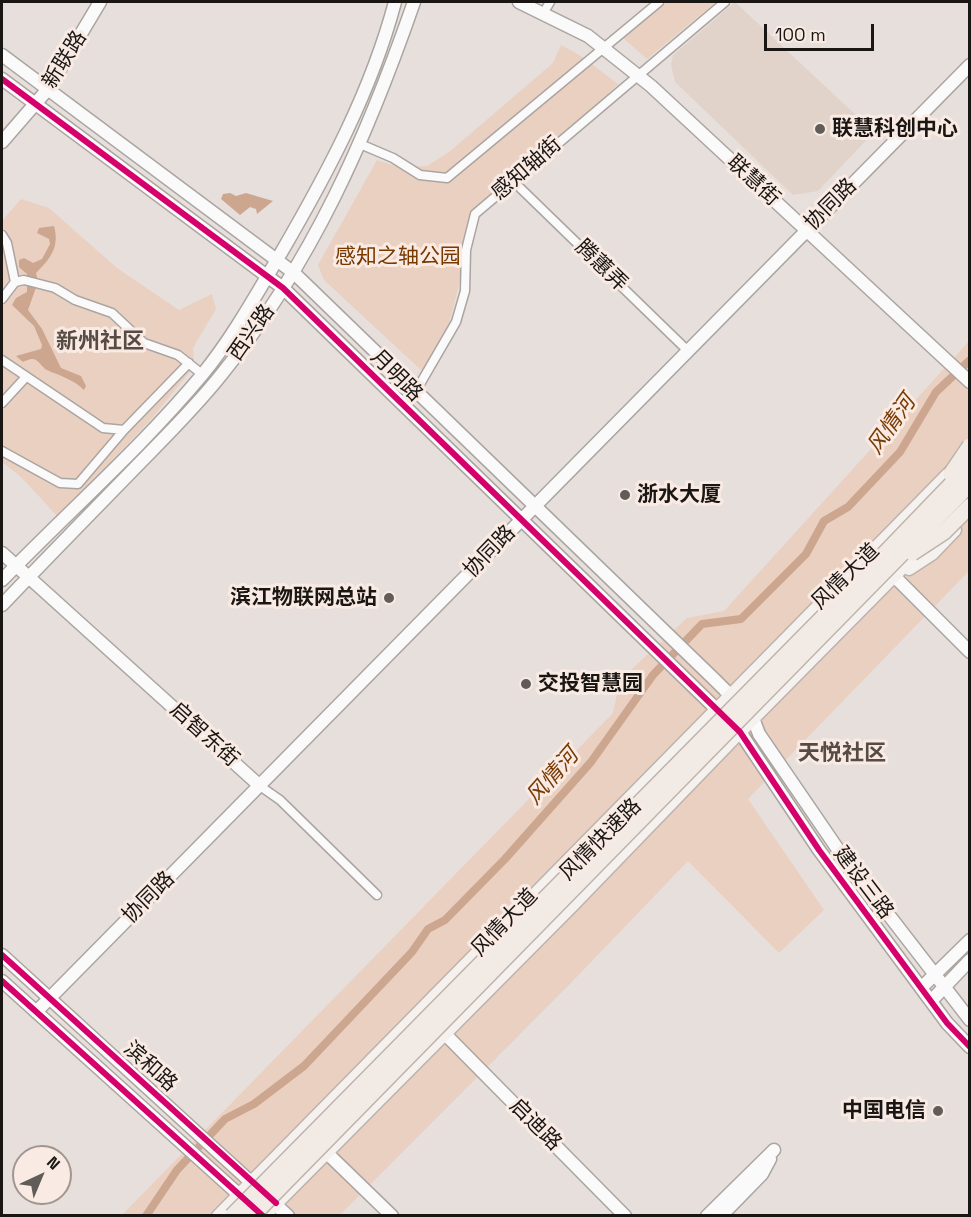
<!DOCTYPE html>
<html>
<head>
<meta charset="utf-8">
<style>
	body { margin:0 }
	#map { position:relative; width:971px; height:1217px; overflow:hidden; background:#e7dfdb; font-family:"Space Grotesk",sans-serif }
	canvas { display:block }
	.frame { position:absolute; inset:0; border:3px solid #1a1613; pointer-events:none }
	.north { position:absolute; left:12px; top:1145px; width:60px; height:60px; box-sizing:border-box; background:#f9ebe3; border:2px solid #a09690; border-radius:50%; rotate:44deg; font-size:16px; font-weight:700; line-height:24px; text-align:center; color:#1a1613 }
	.north::after { content:''; display:block; margin:auto; width:21px; height:27px; background:#625c59; clip-path:polygon(50% 0,100% 100%,50% 72%,0 100%) }
	.scale { position:absolute; left:764px; top:24px; width:110px; height:27px; box-sizing:border-box; border:3px solid #1a1613; border-top:0; padding-left:8px; font-size:18px; line-height:21px; white-space:nowrap; color:#1a1613; -webkit-text-stroke:4px #f9ebe3; paint-order:stroke }
</style>
</head>
<body>
<div id="map">
<canvas width="971" height="1217"></canvas>
<div class="frame"></div>
<div class="north">N</div>
<div class="scale">100 m</div>
</div>
<script>
const ctx = document.querySelector('canvas').getContext('2d');
ctx.lineJoin = 'round';
function paint(path, color) { ctx.fillStyle = color; ctx.fill(path, 'evenodd'); }
function stroke(path, color, width, dash) { ctx.strokeStyle = color; ctx.lineWidth = width; ctx.lineCap = dash ? 'butt' : 'round'; ctx.setLineDash(dash || []); ctx.stroke(path); }
function drawText(font, color, halo, rows, align = 'center') {
  ctx.font = font + ' "Space Grotesk","Noto Sans SC",sans-serif'; ctx.lineWidth = 6; ctx.setLineDash([]); ctx.textBaseline = 'middle'; ctx.strokeStyle = halo; ctx.fillStyle = color; for (const [text, x, y, turn = 0] of rows) {
    ctx.save(); ctx.translate(x, y); ctx.rotate((+turn || 0) * Math.PI / 180); ctx.textAlign = isNaN(turn) ? turn : align; if (halo) ctx.strokeText(text, 0, 0); ctx.fillText(text, 0, 0); ctx.restore();
  }
}
const built = new Path2D(`
	M735,2L874,132L818,191L793,195L675,82L671,65L673,55Z`);
const green = new Path2D(`
	M666,2H716L647,59L623,38Z
	M561,45L581,56L618,84L515,185L476,219L444,343L422,371L324,280L318,265L377,160L398,167L427,166L449,152L553,63Z
	M21,199L49,208L117,268L179,310L212,294L216,309L193,348L194,367L153,417L59,518L21,477L2,462V221Z
	M969,341V571L748,799L824,910L779,953L688,861L569,985L340,1215L121,1216L613,713L620,680L687,618L724,611Z`);
const water = new Path2D(`
	M230,193L236,196L246,193L273,201L257,214L256,209L250,207L240,215L221,199L223,194Z
	M54,226C60,247 50,259 36,273L38,282L28,310L42,329L61,368L81,376L86,386L84,390C73,379 60,376 47,370C41,367 39,359 32,359C30,359 25,361 23,362L16,356L41,349L42,345L34,326L12,305L16,298L27,292V274L19,267V260L24,258L33,263L42,259L50,244L49,239L37,233L39,228Z`);
const canal = new Path2D(`
	M146,1216L177,1170L225,1119L254,1104L304,1066L412,952L428,929L445,920L505,859L591,762L653,675L702,624L741,619L806,554L824,521L848,507L900,452L936,392L970,360`);
const street = new Path2D(`
	M544,12L550,2
	M360,144L393,158L420,175L447,178L659,2
	M513,181L688,351
	M2,235L7,243L15,282L2,299
	M15,282L24,280L55,288L75,300L112,313L144,343L178,355L202,374
	M2,360L103,428L124,430L189,363
	M416,391L456,322L465,291L466,250L475,214L725,2
	M2,403L25,378
	M2,451L60,483L78,484L124,430
	M260,786L280,800L377,895`);
const secondary = new Path2D(`
	M519,2L588,36L651,86L970,382
	M2,55L294,273L716,681L753,718L759,734L837,848L970,1020
	M2,79L283,288L740,732L819,850L947,1023L970,1047
	M2,142L48,89L100,2
	M2,553L260,786
	M895,577L970,652
	M2,580C68,512 141,448 202,375C233,337 256,295 281,253C328,172 371,92 395,2
	M2,605C45,560 88,516 132,471C162,440 194,409 221,375C313,262 367,137 414,2
	M2,955L288,1216
	M2,981L246,1201
	M921,988L970,940
	M931,1001L970,960
	M36,1012L970,65
	M445,1034L625,1216
	M327,1153L392,1216
	M707,1216L774,1150
	M721,1216L762,1174L770,1159`);
const primary = new Path2D(`
	M909,569L932,554L955,530
	M218,1216L956,466
	M264,1216L572,906L740,732L920,550`);
const highwayBridge = new Path2D(`
	M951,474L970,446
	M912,553L944,532L970,506
	M232,1216L837,603L970,465
	M252,1216L970,484`);
const cycleway = new Path2D(`
	M2,79L283,288L740,732L819,850L947,1023L970,1047
	M2,955L276,1203
	M2,981L263,1216`);
const markers = [
	[820,129,6,"#625c59"],
	[625,495,6,"#625c59"],
	[389,598,6,"#625c59"],
	[526,684,6,"#625c59"],
	[938,1111,6,"#625c59"]
];
const streetNames = [
	["新联路",65,60,-58],
	["感知轴街",527,169,-41],
	["联慧街",753,181,43],
	["协同路",831,205,-45],
	["腾蕙弄",601,266,44],
	["西兴路",252,333,-55],
	["月明路",396,376,45],
	["协同路",490,552,-46],
	["风情大道",846,577,-44],
	["启智东街",204,735,42],
	["风情快速路",601,840,-45],
	["建设三路",863,883,53],
	["协同路",149,898,-45],
	["风情大道",505,923,-46],
	["滨和路",150,1067,42],
	["启迪路",535,1125,45]
];
const poiNames = [
	["联慧科创中心",832,129],
	["浙水大厦",637,495],
	["滨江物联网总站",377,598,"right"],
	["交投智慧园",538,684],
	["中国电信",926,1111,"right"]
];
const parkNames = [
	["感知之轴公园",398,257]
];
const neighbourhoodNames = [
	["新州社区",100,342],
	["天悦社区",842,754]
];
const waterNames = [
	["风情河",892,425,-55],
	["风情河",553,777,-49]
];
paint(built, '#e2d3ca');
paint(green, '#ead0c1');
paint(water, '#cca68f');
stroke(canal, '#cca68f', 8);
stroke(street, '#aba5a2', 11);
stroke(secondary, '#aba5a2', 15);
stroke(primary, '#bdb3ac', 15);
stroke(street, '#fbfafa', 8);
stroke(secondary, '#fbfafa', 12);
stroke(primary, '#f5f1ee', 12);
stroke(highwayBridge, '#bdb3ac', 18, []);
stroke(highwayBridge, '#f1eae5', 15);
stroke(cycleway, '#d6006c', 6);
for (const [x, y, r, color] of markers) { const dot = new Path2D(); dot.arc(x, y, r, 0, 2 * Math.PI); ctx.fillStyle = color; ctx.fill(dot); stroke(dot, '#f9ebe3', 2); }
drawText('21px', '#1a1613', '#f9ebe3', streetNames);
drawText('bold 21px', '#1a1613', '#f9ebe3', poiNames, 'left');
drawText('21px', '#783900', '#f9ebe3', parkNames);
drawText('bold 22px', '#564b45', '#f9ebe3', neighbourhoodNames);
drawText('italic 22px', '#793a03', '#f9ebe3', waterNames);
</script>
</body>
</html>
